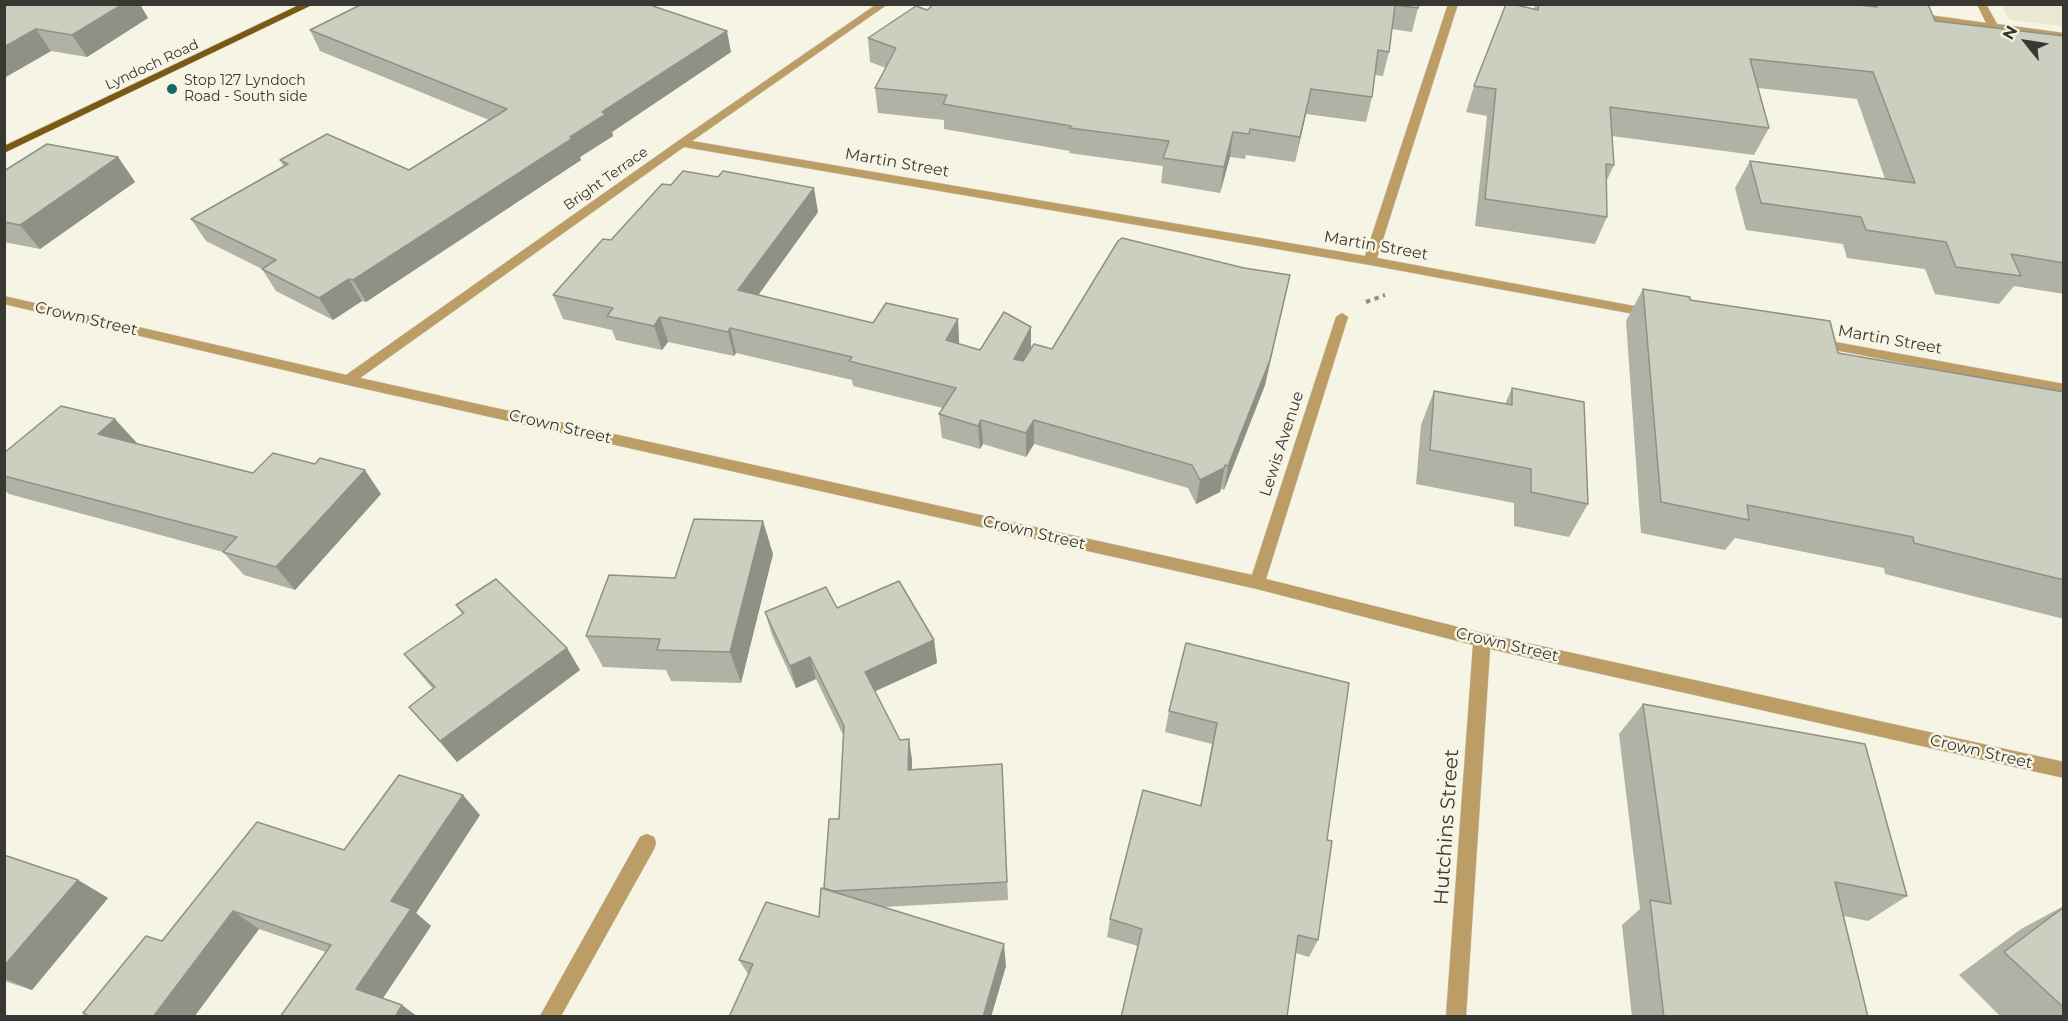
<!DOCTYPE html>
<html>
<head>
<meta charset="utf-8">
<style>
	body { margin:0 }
	#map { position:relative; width:2068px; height:1021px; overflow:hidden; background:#f6f4e4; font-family:Montserrat,sans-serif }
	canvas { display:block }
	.frame { position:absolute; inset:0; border:6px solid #383731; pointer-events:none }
	.north { position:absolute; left:1996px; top:12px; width:60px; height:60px; -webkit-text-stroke:4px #f6f4e4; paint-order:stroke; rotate:300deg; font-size:16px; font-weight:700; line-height:24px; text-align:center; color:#383731 }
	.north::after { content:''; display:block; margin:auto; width:21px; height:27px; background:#383731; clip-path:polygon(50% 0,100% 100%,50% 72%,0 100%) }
</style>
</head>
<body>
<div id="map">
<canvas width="2068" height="1021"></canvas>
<div class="frame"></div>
<div class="north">N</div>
</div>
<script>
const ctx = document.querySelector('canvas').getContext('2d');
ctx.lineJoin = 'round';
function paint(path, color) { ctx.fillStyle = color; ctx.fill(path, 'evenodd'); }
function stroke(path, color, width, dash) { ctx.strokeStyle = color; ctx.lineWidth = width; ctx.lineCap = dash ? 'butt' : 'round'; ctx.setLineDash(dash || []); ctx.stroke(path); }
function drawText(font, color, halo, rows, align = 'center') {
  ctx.font = font + ' Montserrat,sans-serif'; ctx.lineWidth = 5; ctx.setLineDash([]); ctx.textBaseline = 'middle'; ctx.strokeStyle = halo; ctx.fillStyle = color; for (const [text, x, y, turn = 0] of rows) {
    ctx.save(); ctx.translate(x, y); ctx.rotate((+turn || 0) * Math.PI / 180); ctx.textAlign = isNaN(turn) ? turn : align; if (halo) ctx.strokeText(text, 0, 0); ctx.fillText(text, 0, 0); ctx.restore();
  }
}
const built = new Path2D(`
	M2001,5H2063V26L2010,20Z`);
const path = new Path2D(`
	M1366,302L1385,295`);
const minor = new Path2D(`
	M877,4H888L692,141L1365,256L1448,4H1458L1377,258L1650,309L1656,313L1650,317L1370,265L684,147L360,378L1252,575L1336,317L1342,313L1348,317L1266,579L1482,633L2064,762V778L1490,649L1466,1016H1446L1473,645L1257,589L348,385L4,304V296L346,375L678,141Z
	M1977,4H1986L1997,24L2064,33V39L1915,19L1910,16L1915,13L1986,23Z
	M1819,339L2064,384V394L1814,346L1812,343Z
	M647,834L654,837L656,843L654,849L561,1016H540L640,837Z`);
const primary = new Path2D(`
	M301,4H314L4,153V146Z`);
const wall = new Path2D(`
	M4,4L148,18L87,57L51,51L4,78Z
	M1419,4L1412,32L1392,29L1389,52L1383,76L1375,75L1372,97L1366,122L1306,114L1295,162L1246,155L1245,159L1230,157L1220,193L1161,183L1163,166L1069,153L1070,151L944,129V120L878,113L875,88L886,68L870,62L868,38L927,10Z
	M1535,4H1849L1858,5L1859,4H1928L1935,21L2064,36V294L2014,286L1999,304L1935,294L1925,269L1847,258L1843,244L1746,230L1735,188L1750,161L1885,179L1857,99L1758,88L1769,128L1754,155L1612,136L1614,165L1606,182L1607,217L1595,244L1475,226L1487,116L1466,112L1474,86L1534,9Z
	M310,30L731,52L612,132L613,136L580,157L581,160L366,302L362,301L333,320L276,291L262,269L206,241L191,219L284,167L280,160L409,170L489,120L320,51Z
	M118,157L135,182L40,249L4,242V171Z
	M718,177L818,212L758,295L873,323L958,319L959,344L980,350L1031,348L1052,349L1244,268L1290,275L1265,385L1224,490L1221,489L1220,492L1196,504L1188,488L1034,444L1026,457L983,444L980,449L942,438L939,414L943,408L853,386L852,380L736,353L734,356L668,342L662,350L616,340L612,330L563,319L553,295L671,185Z
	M1643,289L1690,300L1838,353L2064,392V619L1885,574L1884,568L1735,538L1725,550L1641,533L1626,321Z
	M1512,388L1588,504L1569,537L1514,526V503L1416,484L1421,425L1434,391L1505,404Z
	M137,443L136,444L253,473L381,494L295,590L244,575L223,552L9,494L4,490V453Z
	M773,554L741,683L671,681L666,670L603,667L586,636L675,578Z
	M456,605L567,648L580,670L457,762L409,707L433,689L422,676L404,654L462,614Z
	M837,608L934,640L937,663L875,691L900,740L912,760V769L1002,764L1008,900L884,907L1006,966L991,1017H729L748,974L739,960L819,917L824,888L839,819L843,735L816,679L796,688L772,635L765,612Z
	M1186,643L1327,840L1318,940L1309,957L1296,953L1138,946L1107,937L1110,919L1200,806L1212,744L1165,732L1169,711Z
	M1643,704L1907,896L1868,921L1844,916L1868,1017H1632L1622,925L1640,909L1619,734Z
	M480,815L416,913L431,926L383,998L280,1017L326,952L259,929L194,1017H90L162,941L344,850Z
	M4,855L78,880L108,898L32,990L4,981Z
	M2064,906V1017H2001L1959,975L2021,929Z`);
const shadedWall = new Path2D(`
	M123,4H140L148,18L87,57L72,35Z
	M36,29L51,51L4,78V47Z
	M727,31L731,52L612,132L613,136L580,157L581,160L366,302L353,280L570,137L602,112Z
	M1311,89L1306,114L1295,162L1300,137Z
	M1233,132L1230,157L1220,193L1224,167Z
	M118,157L135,182L40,249L20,225Z
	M814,188L818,212L744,315L738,290Z
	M1290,275L1265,385L1224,490L1228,466Z
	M349,279L362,301L333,320L319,298Z
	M660,317L668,342L662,350L654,326Z
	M958,319L959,343L948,364L946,340Z
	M1031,327V351L1015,383L1014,359Z
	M730,328L736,353L734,356L728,332Z
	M115,419L137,443L120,458L98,434Z
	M981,420L983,444L980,449L978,426Z
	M1034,420V444L1026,457V433Z
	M1225,465L1220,492L1196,504L1200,480Z
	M365,470L381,494L295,590L276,567Z
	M763,521L773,554L741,683L730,652Z
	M934,640L937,663L869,694L865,672Z
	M567,648L580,670L457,762L440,741Z
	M810,657L816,679L796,688L790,666Z
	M909,739L912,760V790L908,770Z
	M463,795L480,815L416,913L431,926L379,1004L356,989L391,901Z
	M78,880L108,898L32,990L4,978V966Z
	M233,911L259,929L194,1017H153Z
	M1004,944L1006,966L991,1017H983Z
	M402,1005L418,1017H395Z`);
const building = new Path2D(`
	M4,4H123L72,35L36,29L4,47Z
	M362,4H647L727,31L602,112L606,114L570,137L573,138L353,280L349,279L319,298L262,269L276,260L191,219L288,164L280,160L327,134L409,170L507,109L310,30Z
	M934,4H1419L1418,8L1395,5L1389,52L1378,50L1372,97L1311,89L1300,137L1250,129L1249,134L1233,132L1224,167L1163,158L1169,141L1070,128L1071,126L943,104L947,95L875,88L896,48L868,38L916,6L927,10Z
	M1506,4H1512L1538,10L1539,4H1849L1877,7L1876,4H1928L1935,21L2064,36V263L2011,254L2021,276L1956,267L1946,242L1866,230L1861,217L1761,203L1750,161L1915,183L1873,72L1750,59L1769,128L1610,107L1614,165L1606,164L1607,217L1485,199L1496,89L1474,86Z
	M47,144L118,157L20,225L4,222V171Z
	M683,171L718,177L723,171L814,188L738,290L873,323L886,303L958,319L946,340L980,350L1004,312L1031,327L1014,359L1023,361L1034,344L1052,349L1118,241L1122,238L1244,268L1290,275L1270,360L1228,466L1225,465L1224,468L1200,480L1192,465L1034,420L1026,433L981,420L978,426L939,414L956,388L849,361L852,357L730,328L728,332L660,317L654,326L607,316L613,308L553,295L603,239L611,240L662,184L671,185Z
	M1643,289L1690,297V300L1830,321L1838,353L2064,392V580L1914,543L1913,537L1747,505L1749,520L1661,502Z
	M1512,388L1584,402L1588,504L1531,492V469L1430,450L1434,391L1512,405Z
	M61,406L115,419L98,434L253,473L273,453L315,464L320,458L365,470L276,567L223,552L237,537L4,476V453Z
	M694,519L763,521L730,652L657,650L660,639L586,636L609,575L675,578Z
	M496,579L567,648L440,741L409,707L435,687L404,654L464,613L456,605Z
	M899,581L934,640L865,672L900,740L909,739L908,770L1002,764L1007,882L833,891L824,888L829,819H839L844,726L810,657L790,666L765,612L826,587L837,608Z
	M1186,643L1349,683L1327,840L1332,841L1318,940L1298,935L1287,1017H1121L1142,929L1110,919L1143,790L1201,806L1217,723L1169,711Z
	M1643,704L1865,744L1907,896L1835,882L1868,1017H1664L1650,900L1671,904Z
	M399,775L463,795L391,901L411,909L356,989L402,1005L395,1017H280L331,945L233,911L153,1017H91L83,1013L146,936L162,941L257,822L344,850Z
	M4,855L78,880L4,966Z
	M821,888L1004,944L983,1017H729L753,964L739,960L766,902L819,917Z
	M2064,907V1008L2004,952Z`);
const markers = [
	[172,89,6,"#17666a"]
];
const farStreetnames = [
	["Lyndoch Road",152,65,-25],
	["Bright Terrace",606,179,-35]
];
const farPoinames = [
	["Stop 127 Lyndoch",184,81],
	["Road - South side",184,97]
];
const streetNames = [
	["Martin Street",897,163,10],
	["Martin Street",1376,246,10],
	["Crown Street",86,319,13],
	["Martin Street",1890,340,10],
	["Crown Street",560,427,13],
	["Lewis Avenue",1282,444,-72],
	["Crown Street",1034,533,13],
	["Crown Street",1507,645,13],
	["Crown Street",1981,752,13]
];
const nearStreetnames = [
	["Hutchins Street",1447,827,-86]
];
paint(built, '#ebe8d1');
stroke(minor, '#d0cec0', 1);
stroke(primary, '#d0cec0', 1);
stroke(path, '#918f84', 4, [4.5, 4.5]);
paint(minor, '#bc9d66');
paint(primary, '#7a5913');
paint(wall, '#afb2a5');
paint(shadedWall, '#8e9186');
paint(building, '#cbcfc0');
stroke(building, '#8e9186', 1.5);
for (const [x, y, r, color] of markers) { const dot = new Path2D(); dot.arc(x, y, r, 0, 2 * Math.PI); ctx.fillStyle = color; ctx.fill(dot); stroke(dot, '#f6f4e4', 2); }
drawText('14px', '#383731', '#f6f4e4', farStreetnames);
drawText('14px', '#383731', '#f6f4e4', farPoinames, 'left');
drawText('16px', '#383731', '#f6f4e4', streetNames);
drawText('20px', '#383731', '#f6f4e4', nearStreetnames);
</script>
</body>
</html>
